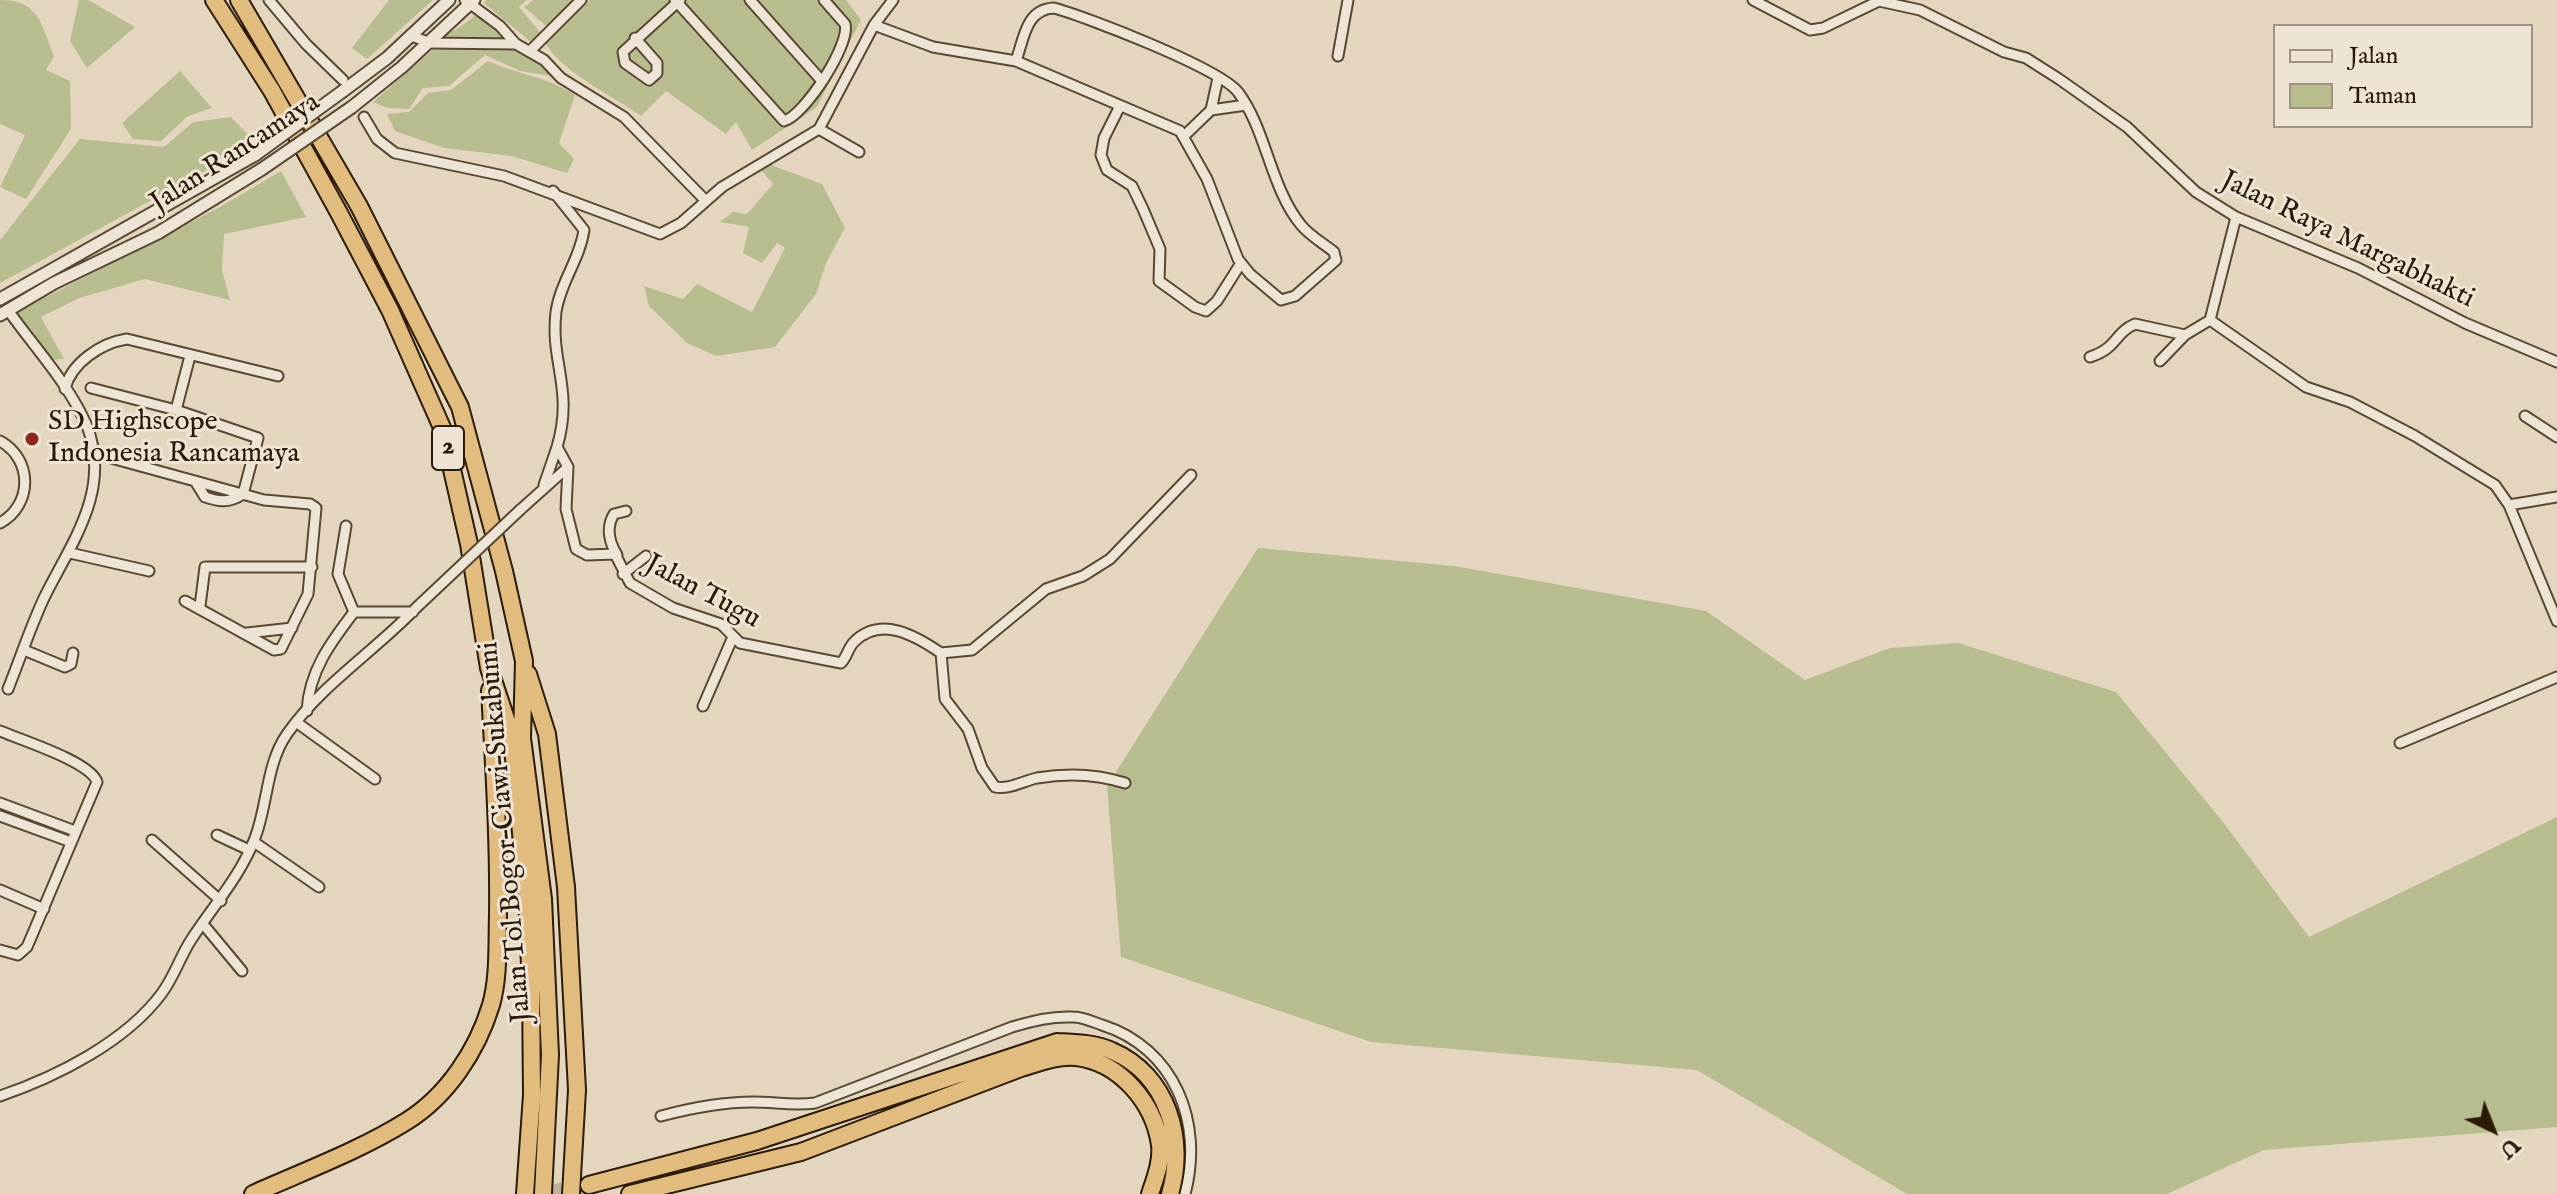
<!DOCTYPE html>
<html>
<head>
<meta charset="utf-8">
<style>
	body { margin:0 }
	#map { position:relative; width:2557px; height:1194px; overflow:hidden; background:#e4d6be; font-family:"IM FELL English",serif }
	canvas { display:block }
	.legend { position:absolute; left:2273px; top:24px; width:260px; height:104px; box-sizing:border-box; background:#ede4d5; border:2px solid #9f9383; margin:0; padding:10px 14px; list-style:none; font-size:24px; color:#2a1a07 }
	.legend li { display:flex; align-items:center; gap:16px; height:40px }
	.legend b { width:40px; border:2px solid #9f9383 }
	.north { position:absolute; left:2453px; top:1090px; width:80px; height:80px; -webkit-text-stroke:6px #ede4d5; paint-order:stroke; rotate:137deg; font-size:22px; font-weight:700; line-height:32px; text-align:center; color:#2a1a07 }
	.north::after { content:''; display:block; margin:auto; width:28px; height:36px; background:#2a1a07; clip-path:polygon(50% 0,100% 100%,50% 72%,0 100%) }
</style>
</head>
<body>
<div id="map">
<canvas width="2557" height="1194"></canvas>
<ul class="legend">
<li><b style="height:10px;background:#ede4d5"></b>Jalan</li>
<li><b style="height:22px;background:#b8bd8f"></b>Taman</li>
</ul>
<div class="north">U</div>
</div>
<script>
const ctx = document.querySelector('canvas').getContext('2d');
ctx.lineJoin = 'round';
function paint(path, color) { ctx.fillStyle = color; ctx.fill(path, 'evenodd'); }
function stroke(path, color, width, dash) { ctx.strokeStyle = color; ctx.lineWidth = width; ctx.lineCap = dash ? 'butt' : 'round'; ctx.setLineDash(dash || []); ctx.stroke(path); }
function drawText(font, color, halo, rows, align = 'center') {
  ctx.font = font + ' "IM FELL English",serif'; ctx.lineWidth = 6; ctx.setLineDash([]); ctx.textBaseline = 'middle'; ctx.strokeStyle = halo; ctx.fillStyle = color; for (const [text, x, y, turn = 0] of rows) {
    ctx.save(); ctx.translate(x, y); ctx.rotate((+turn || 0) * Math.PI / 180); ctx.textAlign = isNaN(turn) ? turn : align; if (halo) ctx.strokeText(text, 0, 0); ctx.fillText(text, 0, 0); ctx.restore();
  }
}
const green = new Path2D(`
	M0,0C39,0 41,24 54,56L46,70L70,81L71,129L26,199L0,187L25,135L0,124Z
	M79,0H88L135,27L87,68L70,41Z
	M389,0H433L367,59L352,48Z
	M486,0H527L519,7L544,37L532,43L484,3Z
	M533,0H846L861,20L817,107L752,150L736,122L726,134L666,91L641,116C614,97 561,71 546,44L553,32L524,7Z
	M476,15L490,22L557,77L520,71L485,55L449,86L423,88L409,109L387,108L373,102L436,47L443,34L457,29Z
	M488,61C517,74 548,77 575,95L559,143L574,159L567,173L512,156L444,148L395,131L387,114L409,112L428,93L451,90Z
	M180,71L212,108L188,116L161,141L133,139L122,123Z
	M231,117L251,138L203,172L0,283V240L80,139L164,147L193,122Z
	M771,165L822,184L845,228L826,263L816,294L775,347L716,356L687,343L649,306L644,286L683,299L697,284L752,312L785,248L777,243L762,263L743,253L749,227L720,222L733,212L747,214L773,184L761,170Z
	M281,171L306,217L224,234L222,270L230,300L145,279L79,298L41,317L64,359L48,360L17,312L220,207Z
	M1258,548L1454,566L1706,611L1805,680L1890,648L1958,643L2116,692L2223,822L2309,937L2557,817V1127L2264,1150L2167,1194H1907L1697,1070L1371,1042L1121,957L1107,786Z`);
const motorwayTunnel = new Path2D(`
	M547,1194L585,1185`);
const minor = new Path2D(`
	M269,0L306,44L343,80
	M465,0L500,26L516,44L544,60L561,78L624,117L705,200
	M675,0L784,121C804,116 851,44 845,24L824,0
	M750,0L821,80
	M1753,0L1810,30L1823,28L1879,1L1920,10L2004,52L2026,58L2059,79L2127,127L2196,192L2236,217L2358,268L2465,323L2557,362
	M874,25L933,47L1016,61L1180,131L1207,179L1238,259L1250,274L1281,300L1295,296L1336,260L1334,252C1323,243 1310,236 1301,225C1270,187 1267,131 1238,92C1219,68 1087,17 1054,8C1026,9 1024,38 1016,61
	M412,36L430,43L516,44
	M635,38L657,63V73L649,80L625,63L623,52L680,0
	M530,51L581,0
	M1338,56L1348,0
	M1120,106L1104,138L1101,155L1107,170L1132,186L1143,209L1160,249L1159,281L1195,307L1206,311L1217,301L1241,263
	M1211,110L1246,105
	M364,117L377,139L395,153L504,176L660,234L681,223L722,187L819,129L874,25L893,0
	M819,129L859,152
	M1184,136L1211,110L1218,78
	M553,191L584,230C580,259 560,283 556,312C550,363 574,389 557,447L568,467L566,509L576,549L587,555L615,554L630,583L673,608L721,624L740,643L841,663C847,657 848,648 854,642C881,615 916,636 941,653L945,699L968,729L982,768L995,787C1009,790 1023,781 1037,778C1066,773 1097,774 1125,783
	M2236,217L2210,320L2306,387L2350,402L2415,436L2495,485L2509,505L2557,621
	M2090,357C2118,348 2114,333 2135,324L2185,335
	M2160,361L2185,335L2210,320
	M91,388L176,410L258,438L243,494C230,503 219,502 205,497L195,481
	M65,389C71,363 101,343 127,339L278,376
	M176,410L190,356
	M2525,416L2557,437
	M0,441C33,459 33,505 0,523
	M93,453L264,500L310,504L316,508L308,594L281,649L274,650L185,601
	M544,485L557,447
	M2509,505L2557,497
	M520,510L568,467
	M346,526L338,574L354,612H413
	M70,553L149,571
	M617,555C609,542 606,527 614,514L626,511
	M623,574L646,556
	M200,606L205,567H312
	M247,633L292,628
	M24,650L65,667L71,664L73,653
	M941,653L972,650L1046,589L1083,576L1110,559L1191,475
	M8,689C20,659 30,628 44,598C71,543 112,491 87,426C69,384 34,347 8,310
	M703,706L732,639
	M307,711C309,671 331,642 354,612
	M296,722L375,779
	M0,731C21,740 91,762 97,782L27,947L18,955L0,950
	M2400,743L2557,677
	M0,803L75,831
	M0,816L71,842
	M217,835L249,850
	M152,840L221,901
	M254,842L319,887
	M0,890L44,909
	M203,924L242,971
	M0,1096C56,1077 126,1042 162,993C174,977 180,957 191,940C213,906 240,877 255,838C268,804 266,764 287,734C321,685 376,650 417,607
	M661,1116C691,1108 722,1102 753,1102C775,1102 793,1106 815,1103L1012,1027C1033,1021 1051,1016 1073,1017C1083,1017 1093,1022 1102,1025C1175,1048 1204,1123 1185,1194`);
const tertiary = new Path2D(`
	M343,91L387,58L449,0
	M352,107L402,67L474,0
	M0,299L255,155
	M0,315L54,283L158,233L262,169`);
const motorway = new Path2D(`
	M214,0L272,91L339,213L390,310L443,430L469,544L489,668L512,737L527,897L531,988L532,1095L525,1194
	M239,0L359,206L460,407L504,571L524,661L522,738L543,899L550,1055L543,1194
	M528,674L547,734L566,887L577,1090L571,1194
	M589,1185L757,1141L1057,1042C1076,1043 1095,1043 1112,1051C1168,1075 1186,1140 1170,1194
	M253,1194C304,1171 359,1151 407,1121C447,1096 477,1051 491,1005C499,977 497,944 498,915C499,840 494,765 490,690
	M630,1194L801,1152L1021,1068C1038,1063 1057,1055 1076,1057C1120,1062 1154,1103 1160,1145C1162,1161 1155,1179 1150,1194`);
const minorBridge = new Path2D(`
	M417,607L520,510`);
const tertiaryBridge = new Path2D(`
	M255,155L343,91
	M262,169L352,107`);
const markers = [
	[32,439,8,"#8f2418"]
];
const shields = [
	[448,448,32]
];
const shieldNames = [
	["2",448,448]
];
const streetNames = [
	["Jalan Rancamaya",236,154,-33],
	["Jalan Raya Margabhakti",2347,241,26],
	["Jalan Tugu",702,593,28],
	["Jalan Tol Bogor–Ciawi–Sukabumi",507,832,-95]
];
const poiNames = [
	["SD Highscope",48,423],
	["Indonesia Rancamaya",48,455]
];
paint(green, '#b8bd8f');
stroke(motorwayTunnel, '#bfb099', 16, [16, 8]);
stroke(minor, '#584935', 13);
stroke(tertiary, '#584935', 15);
stroke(motorway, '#2a1a07', 20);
stroke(minor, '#ede4d5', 9);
stroke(tertiary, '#ede4d5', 11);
stroke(motorway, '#e2bb7f', 16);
stroke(minorBridge, '#584935', 13, []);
stroke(tertiaryBridge, '#584935', 15, []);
stroke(minorBridge, '#ede4d5', 9);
stroke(tertiaryBridge, '#ede4d5', 11);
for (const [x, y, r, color] of markers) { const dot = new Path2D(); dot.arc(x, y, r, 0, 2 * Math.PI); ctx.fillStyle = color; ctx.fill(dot); stroke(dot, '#ede4d5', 3); }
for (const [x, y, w] of shields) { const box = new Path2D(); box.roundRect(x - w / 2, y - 22, w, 44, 6); ctx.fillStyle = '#ede4d5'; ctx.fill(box); stroke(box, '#2a1a07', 2); }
drawText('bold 26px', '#2a1a07', null, shieldNames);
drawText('28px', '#2a1a07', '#ede4d5', streetNames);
drawText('28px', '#2a1a07', '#ede4d5', poiNames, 'left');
</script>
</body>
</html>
